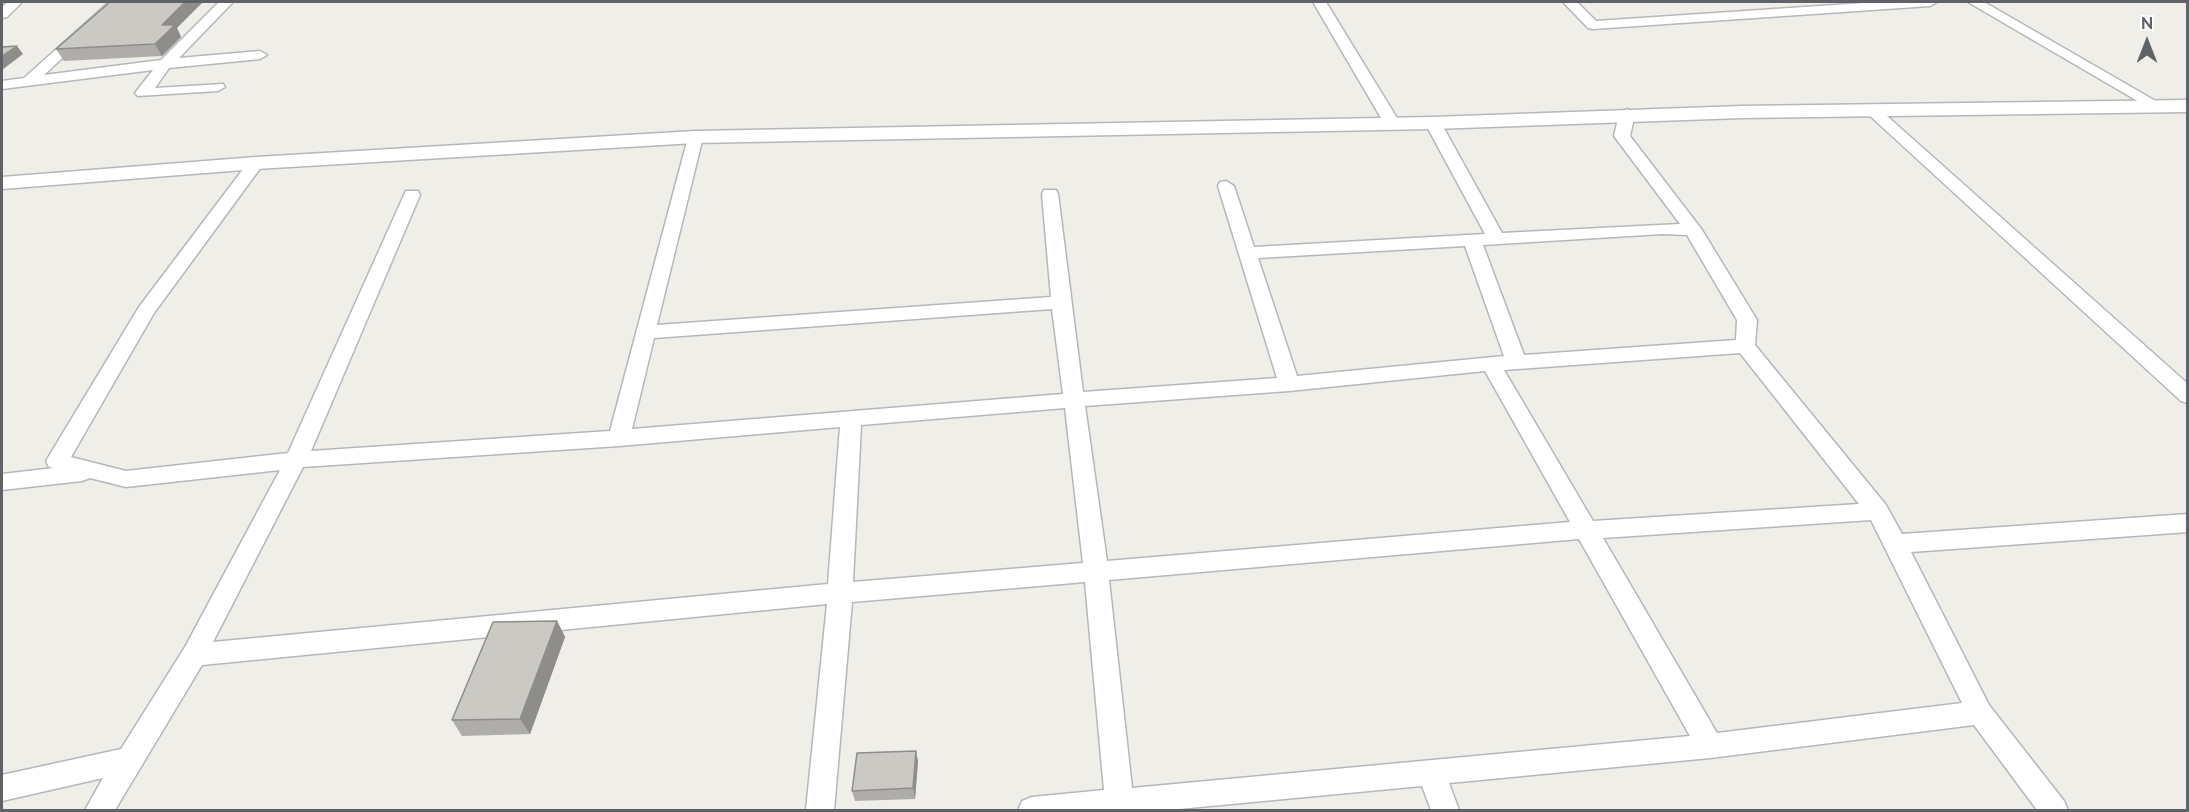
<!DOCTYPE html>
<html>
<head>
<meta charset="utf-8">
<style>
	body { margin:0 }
	#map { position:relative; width:2189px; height:812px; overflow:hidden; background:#efeee8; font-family:Raleway,sans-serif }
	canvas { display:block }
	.frame { position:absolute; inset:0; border:3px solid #5f6266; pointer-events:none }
	.north { position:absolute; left:2117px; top:12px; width:60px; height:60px; -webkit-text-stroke:4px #fff; paint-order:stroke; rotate:0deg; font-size:16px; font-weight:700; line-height:24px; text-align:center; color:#5f6266 }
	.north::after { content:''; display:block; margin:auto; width:21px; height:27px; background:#5f6266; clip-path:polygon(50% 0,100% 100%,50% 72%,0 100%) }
</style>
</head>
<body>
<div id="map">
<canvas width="2189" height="812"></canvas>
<div class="frame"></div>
<div class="north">N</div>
</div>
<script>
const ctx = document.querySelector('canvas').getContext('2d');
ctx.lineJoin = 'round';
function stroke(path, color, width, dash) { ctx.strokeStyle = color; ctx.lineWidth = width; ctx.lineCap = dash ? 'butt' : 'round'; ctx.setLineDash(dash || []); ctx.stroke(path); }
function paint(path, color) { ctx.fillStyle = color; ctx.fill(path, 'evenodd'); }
const minor = new Path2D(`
	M8,2H22L7,17L2,18V7Z
	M109,2H123L44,75L161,60L219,2H233L179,58L260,51L267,55L260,59L169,68L155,88L223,84L225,87L218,91L138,96L135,93L153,70L2,89V81L24,78Z
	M1313,2H1326L1400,123L1398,126H1386L1384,123Z
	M1563,2H1577L1596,21L1879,2H1937L1930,6L1593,29L1588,28Z
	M1968,2H1984L2166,107L2158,112L2153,110Z
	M1873,106L1878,108L2188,384V403L2181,401L1868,114L1865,111Z
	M1627,109L1635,114L1630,136L1702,230L1757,320L1755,345L1886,505L1902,534L2188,514V532L1911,552L1989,705L2064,801L2068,810H2037L1974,725L1710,758L1449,783L1459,810H1431L1422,786L1168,810H1018L1022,801L1032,797L1104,790L1085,582L852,602L834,810H806L827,604L202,665L115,810H85L103,778L2,801V775L121,749L185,647L280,470L126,487L90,478L82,481L2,490V474L54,468L49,467L46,461L139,307L250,160H262L264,163L154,313L71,457L126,471L288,453L404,195L406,191H418L420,195L311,451L610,431L689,134H701L703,137L657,325L1051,297L1042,194L1044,190H1056L1058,194L1083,392L1277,378L1218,186L1220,182L1226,181L1234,186L1254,247L1485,234L1425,123L1427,120H1439L1441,123L1502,233L1680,224L1614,136L1619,114ZM1662,234L1687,235L1737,320L1736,340L1524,355L1483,245ZM1465,246L1504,356L1297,376L1258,258ZM1052,309L1063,394L632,429L654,338ZM1740,353L1859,504L1593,521L1504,370ZM1485,371L1570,522L1107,561L1085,406L1289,391ZM1065,408L1083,563L853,582L861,425ZM840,427L828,584L213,642L303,467L619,446ZM1871,520L1962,703L1717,733L1603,538ZM1579,539L1690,736L1132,788L1109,580Z`);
const tertiary = new Path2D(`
	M2188,100V112L1741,118L1433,129L695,143L256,169L2,189V177L256,157L695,131L1433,117L1741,106Z`);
const wall = new Path2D(`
	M177,28L181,37L162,56L64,61L56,49Z
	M557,621L565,637L530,734L462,736L452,720Z
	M918,761L915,799L855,801L852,791Z`);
const shadedWall = new Path2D(`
	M185,2H203L177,28L181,37L162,56L155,44L162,25Z
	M17,46L23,54L2,70V56Z
	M557,621L565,637L530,734L520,719Z
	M916,751L918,761L915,799L913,788Z`);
const building = new Path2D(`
	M110,2H185L162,25H175L155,44L56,49Z
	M17,46L2,56V47Z
	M557,621L520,719L452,720L493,622Z
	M916,751L913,788L852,791L857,753Z`);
stroke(minor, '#b5b7bb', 3);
stroke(tertiary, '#b5b7bb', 3);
paint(minor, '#fff');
paint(tertiary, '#fff');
paint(wall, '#afada9');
paint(shadedWall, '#8e8d89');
paint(building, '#cbc9c4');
stroke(building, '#8e8d89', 1.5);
</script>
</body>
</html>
